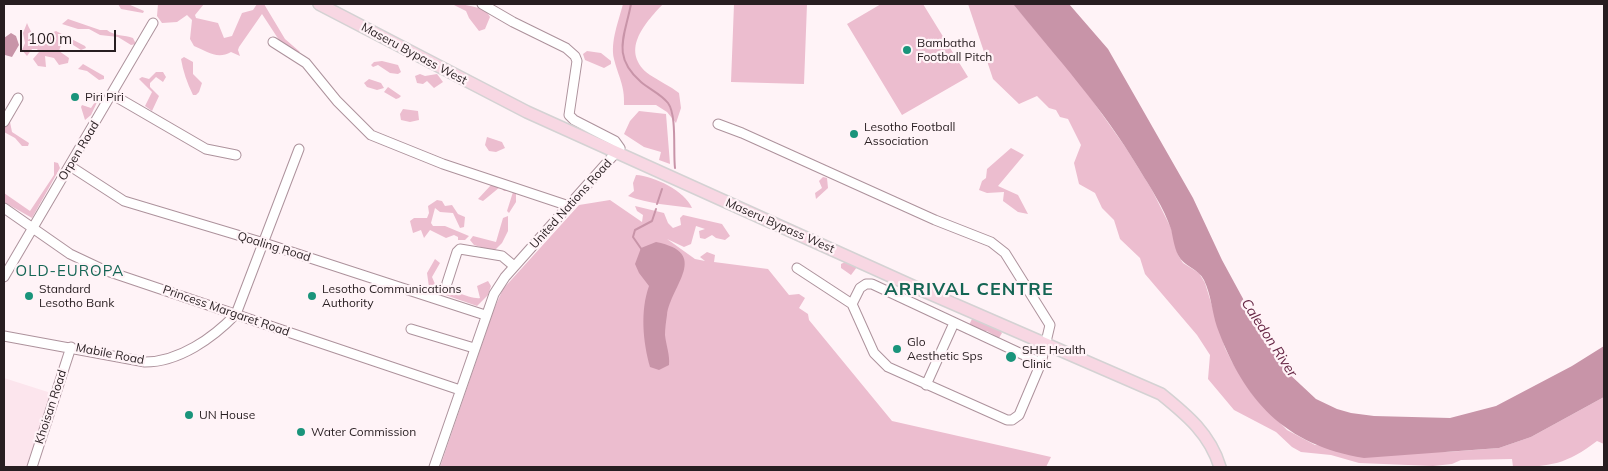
<!DOCTYPE html>
<html>
<head>
<meta charset="utf-8">
<style>
	body { margin:0 }
	#map { position:relative; width:1608px; height:471px; overflow:hidden; background:#fff3f7; font-family:Mulish,sans-serif }
	canvas { display:block }
	.frame { position:absolute; inset:0; border:5px solid #281e21; pointer-events:none }
	.scale { position:absolute; left:20px; top:30px; width:96px; height:22px; box-sizing:border-box; border:2px solid #281e21; border-top:0; padding-left:6px; font-size:15px; line-height:18px; white-space:nowrap; color:#281e21; -webkit-text-stroke:4px #fff3f7; paint-order:stroke }
</style>
</head>
<body>
<div id="map">
<canvas width="1608" height="471"></canvas>
<div class="frame"></div>
<div class="scale">100 m</div>
</div>
<script>
const ctx = document.querySelector('canvas').getContext('2d');
ctx.lineJoin = 'round';
function paint(path, color) { ctx.fillStyle = color; ctx.fill(path, 'evenodd'); }
function stroke(path, color, width, dash) { ctx.strokeStyle = color; ctx.lineWidth = width; ctx.lineCap = dash ? 'butt' : 'round'; ctx.setLineDash(dash || []); ctx.stroke(path); }
function drawText(font, color, halo, rows, align = 'center') {
  ctx.font = font + ' Mulish,sans-serif'; ctx.lineWidth = 4.5; ctx.setLineDash([]); ctx.textBaseline = 'middle'; ctx.strokeStyle = halo; ctx.fillStyle = color; for (const [text, x, y, turn = 0] of rows) {
    ctx.save(); ctx.translate(x, y); ctx.rotate((+turn || 0) * Math.PI / 180); ctx.textAlign = isNaN(turn) ? turn : align; if (halo) ctx.strokeText(text, 0, 0); ctx.fillText(text, 0, 0); ctx.restore();
  }
}
const built = new Path2D(`
	M4,378L51,393L27,467H4Z`);
const green = new Path2D(`
	M118,4H128L144,11L143,13L121,9Z
	M158,4H204L195,15L196,18L218,23L224,38L232,36L242,13L253,10L257,4H264L285,39L300,52L296,54L279,40L262,14L239,47L238,50L240,56L231,52C217,60 207,51 194,46L190,39L192,20L187,15L177,22L162,23L157,16Z
	M452,4C467,4 472,7 485,9L490,17L485,29L479,31L469,18L466,11Z
	M623,4H663C644,24 619,52 650,75C659,81 670,86 679,93L681,108L676,123L667,112L656,105H624C625,85 618,76 614,59C610,42 619,20 623,4Z
	M734,4H807L804,84L731,82Z
	M881,4H923L968,77L902,115L847,24Z
	M968,4H1013L1075,76L1126,148L1152,190L1171,228L1178,255L1183,263L1199,273L1205,283L1225,348L1232,362L1252,394L1287,430L1315,445L1447,452L1499,448L1531,437L1604,397V444L1597,441C1567,464 1550,467 1513,467L1512,459L1461,460L1452,464L1433,466L1359,463L1331,455L1301,452L1292,447L1276,432L1234,410L1208,379L1210,355L1197,335L1145,274L1140,258L1120,239L1114,220L1102,208L1095,193L1079,184L1074,163L1081,145L1068,119L1060,117L1056,110L1049,108L1037,96L1019,104L993,79Z
	M68,19L100,30H107C114,36 125,35 133,38L136,44L131,45L118,37L100,35L89,29H78L62,24Z
	M27,23C31,33 37,43 49,44V34L56,31L85,46L86,48L81,50L70,43L62,42L59,51L69,58L68,63L59,65L54,58L45,56L46,67L38,66L33,59L39,52L37,49H32L27,56L22,50L25,43L23,33Z
	M587,51L601,53L611,61V64L604,68L585,60L583,54Z
	M184,57L193,62V74L202,83L199,92L196,95H193C187,83 183,71 181,59Z
	M382,61L398,65L401,72L398,74L390,73L378,65L373,67L371,65L374,62Z
	M83,64L104,76V79L99,80L87,71L78,69Z
	M156,72H163L166,77L163,82L156,77L150,83V87L159,96L152,111L145,106L152,92L139,79L142,77L149,79Z
	M420,74L425,76L437,74L443,82L434,88L427,81L423,84L417,83L415,76Z
	M369,79L381,83L384,88L377,90L367,87L364,83Z
	M388,87L401,96L399,98L396,99L384,92Z
	M94,92L99,93L100,96L91,115L85,120L81,107L82,105L91,108L95,102L90,95Z
	M403,109L418,111L419,120L410,122L401,120L400,114Z
	M639,111L666,114L670,164L659,160L661,152L644,147L624,134L630,121Z
	M10,122L12,132L29,143L28,146H22L15,138L4,132V124Z
	M487,137L502,142L505,148L496,152L489,151L485,145Z
	M1011,148L1024,155L998,186L1018,195L1028,214L1018,212L1003,201L1004,192L987,193L979,190L982,181L986,178L987,169Z
	M54,162L58,163L60,168L32,218L4,202V193L30,211L54,175Z
	M636,175C654,176 685,191 692,208C670,205 649,204 628,196L634,191L633,183Z
	M823,177L827,178L828,188L816,199L815,193L822,188L819,181Z
	M498,184L510,191H504L500,187L483,201L478,199L491,185Z
	M513,192L516,193V202L509,213L507,211Z
	M437,200L442,201L445,206L452,205L458,214L465,217L464,227L460,228L453,213L440,212L435,208L431,223L433,226H445L469,236L465,240H458V237L454,235L446,238L430,230L424,238L421,230L413,233L410,221L414,218H427L429,213L428,206Z
	M610,200L642,222L643,215L637,211L635,206L664,213L668,223L673,228L681,225L680,218L683,215L722,224L730,236L725,240L716,238L712,235L705,239L700,238L699,231L705,229L696,226L691,244L684,247L667,239L695,259L705,261L700,257L707,252L715,255L714,262L768,269L789,295L799,294L805,298L799,308L808,314L809,320L892,421L1051,457L1046,467H440L494,309L503,289L579,205Z
	M508,216V231L502,243L494,251L474,245L470,240L473,236L496,242L503,218Z
	M435,259L440,263L432,277L435,284C444,287 473,300 480,298L477,286L488,281L491,286L488,295L477,306L434,291L429,287L427,273Z
	M845,262L857,267L851,275L841,268V264Z
	M981,318L989,326C996,325 998,327 1002,333L999,338L987,331L979,333L969,325L972,319Z`);
const water = new Path2D(`
	M1013,4H1069L1108,49L1193,198L1222,260L1266,341L1286,371L1316,399L1337,409L1351,413L1374,416L1450,418L1496,406L1572,366L1604,346V397L1531,437L1499,448L1364,458C1285,445 1244,401 1217,327C1212,312 1211,294 1204,280C1198,268 1184,267 1178,255C1174,246 1173,238 1171,229C1164,208 1150,187 1139,169C1103,108 1057,58 1013,4Z
	M11,33L16,36L19,45L12,57L5,55L4,59V38Z
	M656,242C711,253 671,285 667,315C666,322 665,328 665,335C666,345 670,355 669,365L659,370L650,367C643,342 640,311 649,286L639,273L635,264L641,248Z`);
const stream = new Path2D(`
	M631,4C625,36 611,56 641,82C649,89 661,94 668,103C677,115 673,152 675,168
	M657,204L662,189
	M642,250L633,237L635,230L652,221L656,209`);
const minor = new Path2D(`
	M273,42L306,63L337,101L371,135L443,164L569,206
	M113,95L206,149L236,155
	M4,122L18,98
	M718,124L742,133L935,220L991,242L1005,253L1050,325L1041,363L1019,415L1012,420H1007L888,367L874,353L852,304L797,268
	M70,166L124,201L264,243L485,315
	M4,208L70,254L104,270L460,390
	M4,277L153,23
	M447,283L457,252L460,249L502,256L514,266
	M852,304L860,288L866,284H872L1041,363
	M411,329L474,348
	M4,336L145,362C179,362 213,338 236,314L299,149
	M926,385L954,323
	M32,467L71,347
	M434,467L494,294L505,277L620,148L615,141L574,120L569,115L577,61L575,56L566,48L513,22L482,4`);
const major = new Path2D(`
	M319,4L527,112L917,288L1161,394C1187,415 1210,434 1220,467`);
const markers = [
	[907,50,5,"#1a947b"],
	[75,97,5,"#1a947b"],
	[854,134,5,"#1a947b"],
	[29,296,5,"#1a947b"],
	[312,296,5,"#1a947b"],
	[897,349,5,"#1a947b"],
	[1011,357,6,"#1a947b"],
	[189,415,5,"#1a947b"],
	[301,432,5,"#1a947b"]
];
const poiNames = [
	["Bambatha",917,43],
	["Football Pitch",917,57],
	["Piri Piri",85,97],
	["Lesotho Football",864,127],
	["Association",864,141],
	["Standard",39,289],
	["Lesotho Bank",39,303],
	["Lesotho Communications",322,289],
	["Authority",322,303],
	["Glo",907,342],
	["Aesthetic Sps",907,356],
	["SHE Health",1022,350],
	["Clinic",1022,364],
	["UN House",199,415],
	["Water Commission",311,432]
];
const streetNames = [
	["Maseru Bypass West",414,54,28],
	["Orpen Road",79,151,-59],
	["United Nations Road",571,204,-48],
	["Maseru Bypass West",780,226,24],
	["Qoaling Road",274,247,17],
	["Princess Margaret Road",226,311,19],
	["Mabile Road",110,354,11],
	["Khoisan Road",51,407,-72]
];
const waterNames = [
	["Caledon River",1269,338,57]
];
const quarterNames = [
	["OLD-EUROPA",70,271]
];
const districtNames = [
	["ARRIVAL CENTRE",969,290]
];
paint(built, '#fce5ed');
paint(green, '#ecbdcf');
paint(water, '#c894a8');
stroke(stream, '#c894a8', 2);
stroke(minor, '#ad929c', 11);
stroke(major, '#d4d2d3', 14);
stroke(minor, '#fff', 9);
stroke(major, '#f8d7e3', 11);
for (const [x, y, r, color] of markers) { const dot = new Path2D(); dot.arc(x, y, r, 0, 2 * Math.PI); ctx.fillStyle = color; ctx.fill(dot); stroke(dot, '#fff3f7', 2); }
drawText('12px', '#281e21', '#fff3f7', poiNames, 'left');
drawText('12px', '#281e21', '#fff3f7', streetNames);
drawText('italic 14px', '#672745', '#fff3f7', waterNames);
ctx.letterSpacing = '1px';
drawText('15px', '#146554', '#fff3f7', quarterNames);
ctx.letterSpacing = '0px';
ctx.letterSpacing = '1px';
drawText('bold 18px', '#146554', '#fff3f7', districtNames);
ctx.letterSpacing = '0px';
</script>
</body>
</html>
